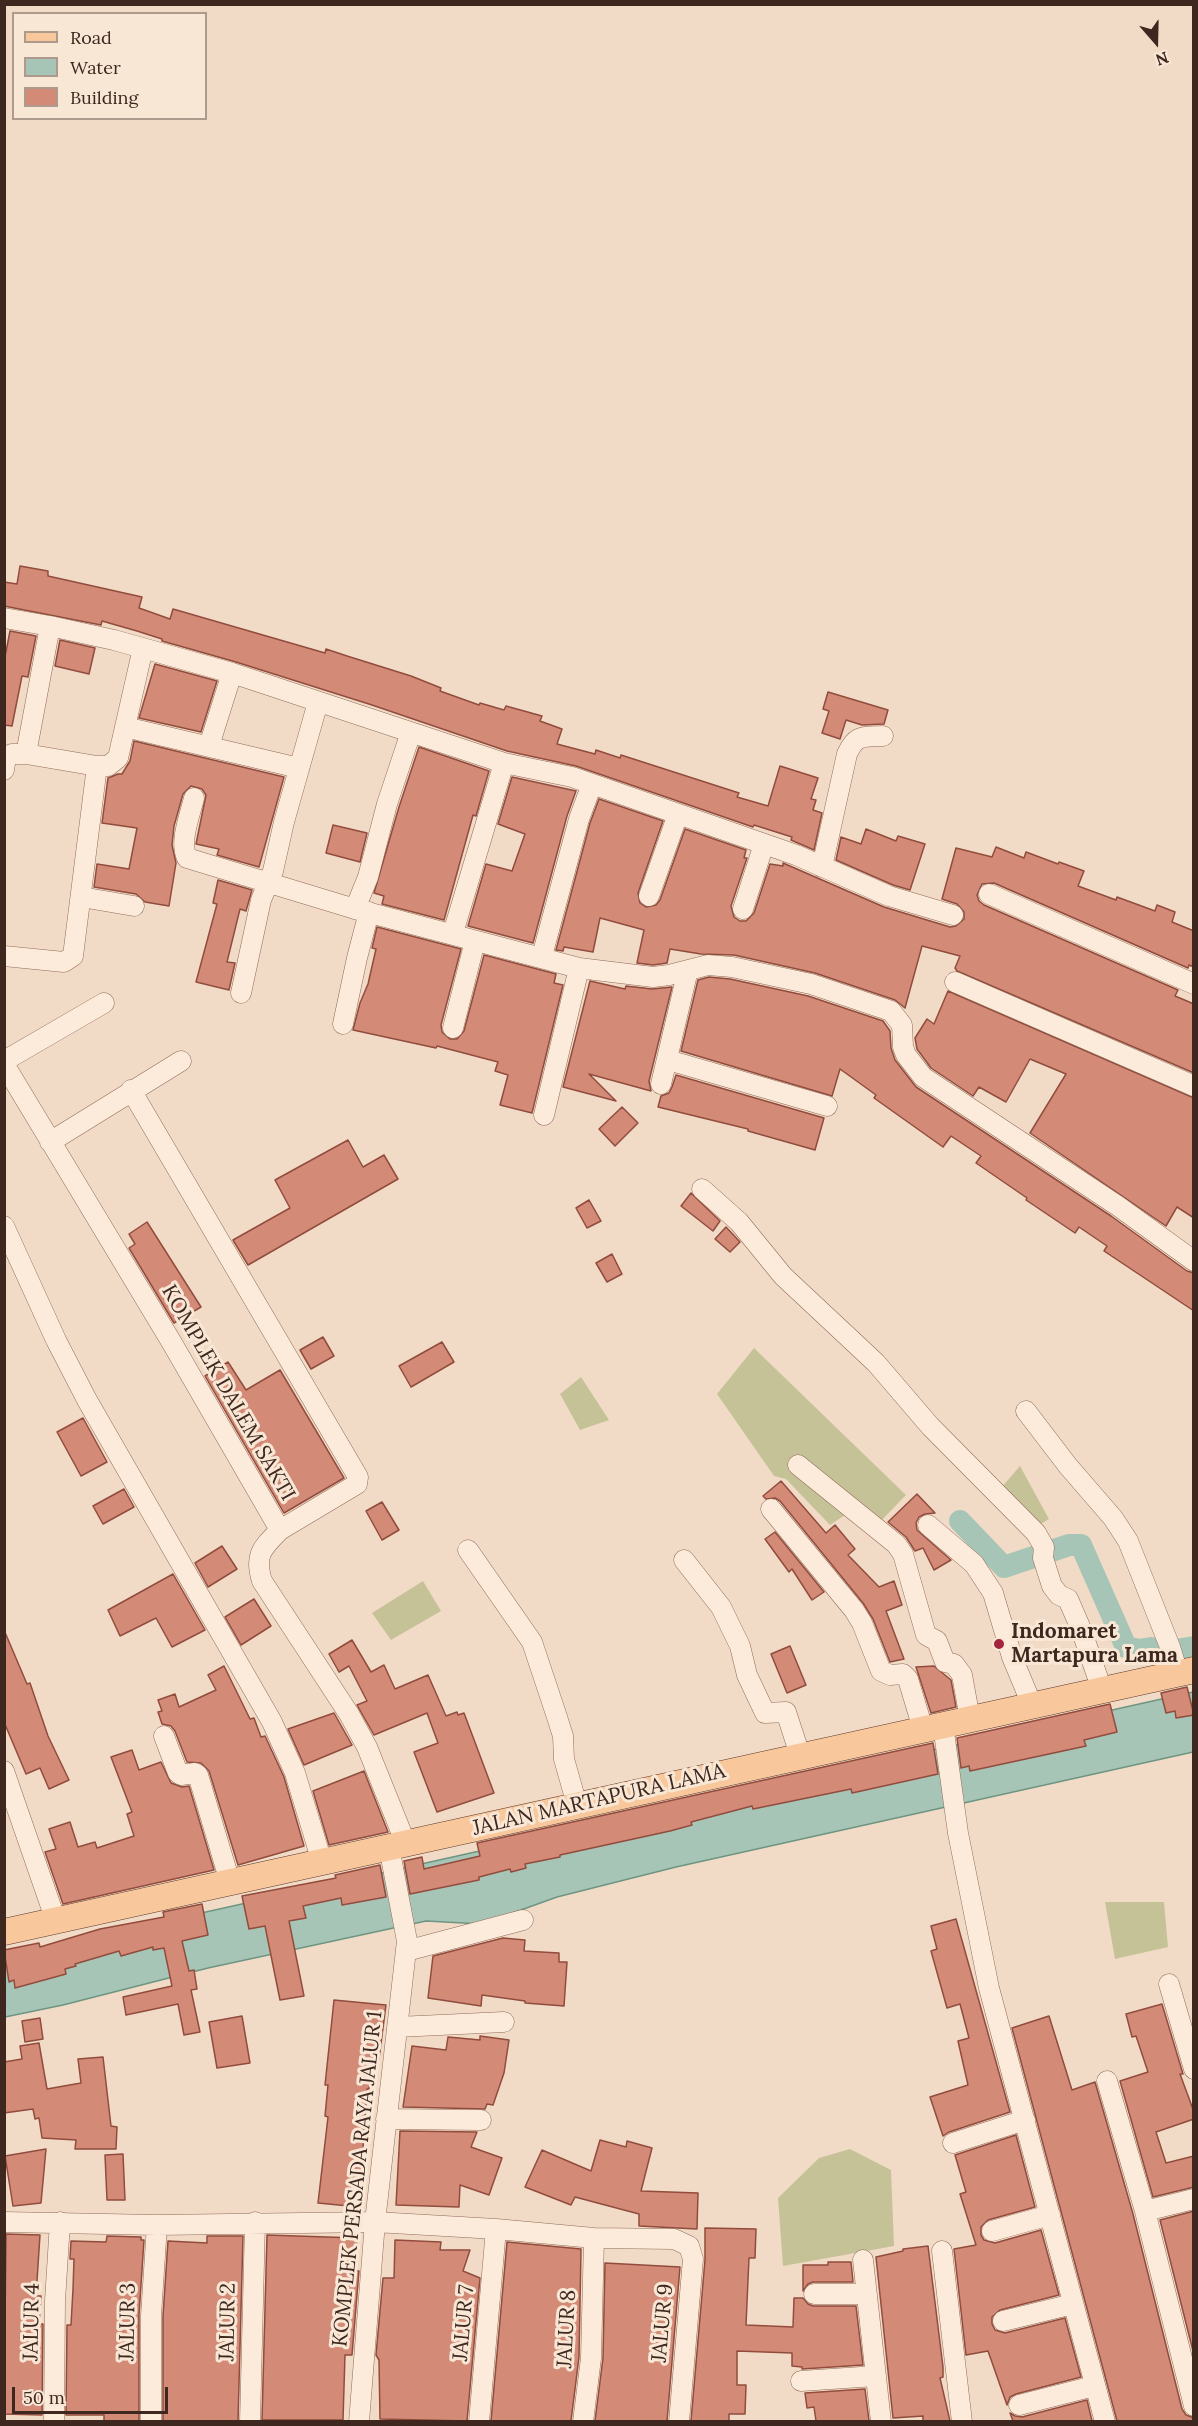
<!DOCTYPE html>
<html>
<head>
<meta charset="utf-8">
<style>
	body { margin:0 }
	#map { position:relative; width:1198px; height:2426px; overflow:hidden; background:#f2dbc6; font-family:Lora,serif }
	canvas { display:block }
	.frame { position:absolute; inset:0; border:6px solid #3e271e; pointer-events:none }
	.legend { position:absolute; left:12px; top:12px; width:195px; height:108px; box-sizing:border-box; background:#f9e7d6; border:2px solid #ae9a8c; margin:0; padding:8px 10px; list-style:none; font-size:18px; color:#3e271e }
	.legend li { display:flex; align-items:center; gap:12px; height:30px }
	.legend b { width:30px; border:2px solid #ae9a8c }
	.north { position:absolute; left:1126px; top:12px; width:60px; height:60px; -webkit-text-stroke:4px #f9e7d6; paint-order:stroke; rotate:160deg; font-size:16px; font-weight:700; line-height:24px; text-align:center; color:#3e271e }
	.north::after { content:''; display:block; margin:auto; width:21px; height:27px; background:#3e271e; clip-path:polygon(50% 0,100% 100%,50% 72%,0 100%) }
	.scale { position:absolute; left:12px; top:2387px; width:156px; height:27px; box-sizing:border-box; border:3px solid #3e271e; border-top:0; padding-left:8px; font-size:18px; line-height:21px; white-space:nowrap; color:#3e271e; -webkit-text-stroke:4px #f9e7d6; paint-order:stroke }
</style>
</head>
<body>
<div id="map">
<canvas width="1198" height="2426"></canvas>
<div class="frame"></div>
<ul class="legend">
<li><b style="height:8px;background:#f8c79b"></b>Road</li>
<li><b style="height:16px;background:#a7c5b6"></b>Water</li>
<li><b style="height:16px;background:#d38b78"></b>Building</li>
</ul>
<div class="north">N</div>
<div class="scale">50 m</div>
</div>
<script>
const ctx = document.querySelector('canvas').getContext('2d');
ctx.lineJoin = 'round';
function paint(path, color) { ctx.fillStyle = color; ctx.fill(path, 'evenodd'); }
function stroke(path, color, width, dash) { ctx.strokeStyle = color; ctx.lineWidth = width; ctx.lineCap = dash ? 'butt' : 'round'; ctx.setLineDash(dash || []); ctx.stroke(path); }
function drawText(font, color, halo, rows, align = 'center') {
  ctx.font = font + ' Lora,serif'; ctx.lineWidth = 6; ctx.setLineDash([]); ctx.textBaseline = 'middle'; ctx.strokeStyle = halo; ctx.fillStyle = color; for (const [text, x, y, turn = 0] of rows) {
    ctx.save(); ctx.translate(x, y); ctx.rotate((+turn || 0) * Math.PI / 180); ctx.textAlign = isNaN(turn) ? turn : align; if (halo) ctx.strokeText(text, 0, 0); ctx.fillText(text, 0, 0); ctx.restore();
  }
}
const cemetery = new Path2D(`
	M754,1348L906,1495L873,1529L848,1513L830,1525L786,1479L774,1476L717,1394Z
	M581,1377L609,1420L580,1430L560,1394Z
	M1020,1466L1049,1519L1034,1528L1001,1488Z
	M423,1581L441,1611L391,1640L372,1613Z
	M1105,1902H1164L1168,1947L1115,1959Z
	M850,2149L891,2170L894,2246L783,2266L778,2198L819,2158Z`);
const water = new Path2D(`
	M1193,1692V1752L676,1867L557,1897L482,1924L426,1921L208,1968L63,2005L5,2017L4,1957Z`);
const canal = new Path2D(`
	M960,1521L1004,1567L1069,1545H1081L1126,1647L1139,1650L1151,1648L1164,1652L1194,1647`);
const building = new Path2D(`
	M20,566L48,571V576L142,597L139,608L170,619L173,609L325,653L326,649L347,656L411,676L441,688L440,691L479,705L480,703L504,710L506,706L542,716L540,721L562,729L557,744L595,754L596,750L620,758L621,755L739,793L737,797L768,806L780,766L818,778L811,799L816,800L813,810L822,813L814,850L791,840L792,837L754,825L753,827L576,766L507,751L372,705L236,662L162,641V639L137,631L102,621L101,625L4,606V582L17,584Z
	M10,631L36,636L28,677L22,676L12,726L4,725V662Z
	M60,640L95,648L89,674L55,666Z
	M155,664L217,681L201,732L139,718Z
	M828,692L888,710L884,724L862,725L846,720L840,739L822,733L829,711L823,709Z
	M134,741L284,777L259,867L217,855L219,849L196,844L206,795L202,789L191,786L183,794L174,826L172,845L176,863L169,906L145,902L136,894L94,887L97,864L129,869L137,828L102,823L108,778L118,774H122L130,761Z
	M419,747L489,771L476,816L473,815L444,920L382,904L384,896L374,893L399,807Z
	M512,777L576,791L567,816L533,943L468,926L486,864L512,871L525,834L498,824Z
	M599,799L663,821L638,893L640,903L646,907L656,905L660,900L685,829L746,850L744,858H747L731,906L734,917L740,921H746L754,913L770,864L783,866V863L884,907L950,927L956,926L964,919V912L957,904L942,899L956,848L992,857L996,847L1024,858L1026,852L1058,864L1059,862L1084,871L1078,886L1116,900L1117,897L1155,911L1157,905L1175,912L1172,922L1194,931V967L1189,965L1188,968L994,883L982,884L977,895L979,901L984,905L1178,990L1175,996L1194,1004V1073L957,971L955,968L960,956L922,946L905,1008L895,1000L815,973L734,955L701,954L670,949L667,963L653,965L637,963L644,930L600,918L593,952L564,947L563,951L556,950L590,823Z
	M333,825L367,833L360,862L326,853Z
	M866,829L896,841L898,836L925,844L910,890L893,885L836,860L841,837L861,844Z
	M218,880L252,890L246,911L240,909L227,962L235,963L229,990L196,982L217,904L213,903Z
	M377,927L461,949L441,1025L442,1032L450,1039H457L464,1031L484,955L556,974L554,983L563,985L532,1113L500,1105L508,1075L495,1071L498,1062L437,1046L436,1048L353,1030L360,1003L368,984L376,949L372,948Z
	M709,977L730,979L808,996L883,1021L890,1031L891,1048L895,1060L916,1087L1111,1216L1187,1271L1194,1273V1311L1104,1251L1107,1246L1079,1227L1075,1233L1026,1200L1027,1198L976,1163L981,1156L951,1136L943,1147L874,1098L876,1095L840,1069L832,1096L681,1051L698,980Z
	M590,981L625,989L626,986L652,989L672,987L649,1081L651,1091L589,1074L616,1101L563,1087Z
	M948,991L1194,1098V1218L1177,1207L1166,1226L1030,1133L1066,1074L1030,1059L1006,1102L979,1087L973,1096L931,1068L917,1049L915,1038L927,1019L934,1024Z
	M676,1075L824,1118L815,1150L748,1131V1129L658,1107L661,1096L669,1093L672,1087Z
	M622,1107L638,1123L615,1146L599,1129Z
	M348,1140L363,1167L384,1155L398,1179L248,1265L233,1240L290,1208L275,1180Z
	M691,1193L720,1221L713,1231L681,1206Z
	M589,1200L601,1221L587,1228L576,1208Z
	M147,1222L201,1307L174,1323L129,1248L135,1244L129,1234Z
	M726,1227L740,1242L730,1252L715,1239Z
	M612,1254L622,1274L607,1282L596,1263Z
	M323,1337L334,1356L311,1369L300,1350Z
	M442,1342L454,1362L411,1387L399,1366Z
	M228,1362L246,1390L280,1370L344,1478L284,1513L205,1376Z
	M83,1418L107,1462L81,1476L57,1432Z
	M781,1481L826,1533L835,1525L855,1549L848,1555L879,1587L894,1581L902,1605L886,1611L904,1659L890,1662L873,1619L863,1603L780,1501L775,1498L766,1499L763,1496Z
	M124,1489L134,1507L103,1524L93,1506Z
	M917,1494L935,1513L925,1514L919,1517L916,1523L917,1530L951,1560L934,1570L923,1548L915,1551L906,1537L888,1522Z
	M382,1502L399,1530L382,1540L366,1511Z
	M775,1532L824,1592L812,1600L792,1569L789,1572L765,1539Z
	M222,1546L237,1569L208,1587L195,1563Z
	M173,1574L205,1630L172,1647L156,1618L120,1636L108,1610Z
	M254,1599L271,1626L241,1645L225,1617Z
	M4,1630L27,1684L30,1683L48,1736L69,1780L49,1789L40,1768L26,1774L4,1722Z
	M352,1640L371,1672L384,1665L395,1689L428,1675L446,1716L457,1712L458,1715L464,1713L494,1793L437,1812L414,1752L438,1743L427,1713L374,1735L357,1705L367,1701L349,1666L339,1672L329,1654Z
	M790,1646L806,1685L787,1693L771,1654Z
	M224,1666L250,1719L254,1718L261,1737L265,1736L284,1777L304,1846L238,1865L209,1771L201,1763L187,1762L175,1731L171,1726L162,1724L158,1712L162,1711L158,1700L175,1694L179,1707L216,1690L208,1675Z
	M934,1666L951,1680L956,1707L931,1713L916,1667Z
	M1187,1687L1194,1715L1176,1718L1175,1711L1166,1713L1161,1693Z
	M1110,1704L1117,1732L1084,1740L1086,1746L970,1771L969,1766L961,1768L957,1738Z
	M334,1713L352,1745L304,1765L288,1729Z
	M933,1743L938,1774L852,1793L851,1789L753,1809L752,1806L691,1822L692,1825L670,1831L560,1855V1857L525,1864L526,1868L511,1872L510,1869L479,1877V1880L410,1894L404,1861L422,1857L424,1869L480,1856L477,1843Z
	M132,1750L139,1770L161,1762L171,1783L182,1787L189,1786L214,1870L63,1904L45,1852L56,1849L49,1829L70,1822L78,1847L95,1842L97,1848L134,1836L127,1814L132,1812L111,1757Z
	M364,1771L388,1832L329,1845L313,1791Z
	M380,1865L386,1897L342,1905L341,1898L303,1906L306,1918L289,1921L304,1996L280,2000L265,1926L249,1929L242,1896L336,1878L335,1875Z
	M202,1904L208,1935L182,1941L189,1971L194,1970L197,1989L191,1990L200,2032L184,2035L178,2004L126,2015L123,1997L172,1986L164,1948L153,1950V1947L121,1956L119,1951L75,1964L76,1966L65,1969L66,1974L15,1988L14,1980L9,1982L4,1950L39,1943L40,1947L100,1929L164,1917L163,1912Z
	M956,1919L1010,2112L949,2132L943,2136L930,2097L968,2085L958,2041L969,2038L960,2004L947,2008L931,1951L937,1949L931,1926Z
	M503,1938L525,1940L524,1951L559,1953V1962H567L564,2006L525,2003V2001L482,1995L481,2006L428,1998L433,1956Z
	M334,2000L386,2005L379,2059L372,2058L369,2089H367L359,2207L318,2203L328,2117L325,2116L328,2085H325Z
	M1162,2004L1183,2074H1180L1194,2112V2119L1156,2132L1166,2163L1194,2156V2187L1153,2197L1120,2081L1148,2072L1136,2036L1132,2037L1126,2014Z
	M242,2016L250,2063L217,2068L209,2022Z
	M1049,2016L1072,2090L1095,2082L1133,2214L1182,2409L1186,2415L1194,2418V2421H1117L1012,2028Z
	M40,2018L43,2039L25,2042L22,2021Z
	M480,2036L509,2040L504,2073L493,2105L487,2104L485,2109L403,2107L412,2046L446,2050L448,2037L480,2040Z
	M39,2043L47,2089L81,2083L78,2059L103,2057L111,2126L117,2127L116,2149H75L76,2140L42,2138L39,2118L35,2119L33,2109L4,2113V2062L22,2059L20,2046Z
	M400,2131L477,2132L471,2147L502,2158L489,2195L460,2185L459,2207L396,2205Z
	M1016,2135L1035,2207L988,2220L981,2227V2235L984,2240L995,2243L1041,2230L1059,2295L1000,2310L992,2317V2324L995,2330L1005,2333L1065,2318L1081,2377L1016,2394L1010,2397L1007,2405L988,2351L966,2355L954,2249L976,2245L960,2194L966,2192L955,2155Z
	M600,2140L626,2147L627,2141L652,2148L641,2191L698,2193L697,2229L639,2226V2214L575,2197L571,2205L525,2187L542,2150L591,2171Z
	M46,2149L41,2203L13,2206L5,2156Z
	M123,2154L125,2200H107L105,2155Z
	M1194,2211V2355L1160,2220Z
	M705,2228L756,2229L755,2258H749L746,2325L793,2327L794,2298H803L808,2304L813,2306H856L863,2365L802,2369V2367L792,2366V2353L737,2351V2385H746L745,2414H729V2421H691L705,2260Z
	M6,2234L40,2235L36,2296H41L39,2324H43L42,2415L4,2414Z
	M267,2235L357,2238L356,2271H359L352,2355H345L343,2420H262Z
	M107,2236L141,2237V2240H144L139,2315V2421H104V2415H66L67,2325H71L73,2289L74,2259H70L71,2241L106,2242Z
	M207,2236H243L238,2421H163V2316L168,2241L207,2243Z
	M395,2240L441,2242L440,2250H470L463,2271L480,2278L467,2421L380,2419L379,2360L376,2355L383,2278H394Z
	M507,2242L581,2249L579,2357L571,2421H491Z
	M928,2246L943,2367V2377L940,2378L950,2421H923V2416L893,2418L876,2257L903,2251V2249Z
	M828,2262H851L853,2282H813L808,2284L803,2291V2265H828Z
	M605,2263L680,2267L667,2421H595L603,2358Z
	M865,2389L869,2421H816L814,2407L807,2408L805,2393Z
	M1087,2400L1092,2421H1013L1010,2413L1015,2416L1022,2417Z`);
const minor = new Path2D(`
	M4,618L50,626
	M125,727L299,768
	M209,746L232,673
	M26,754L97,766
	M4,770L6,757L12,754H26L50,626L114,640L232,673L504,763L572,777L796,855L889,896L953,915
	M194,798C190,815 179,842 187,858L355,909L579,968L653,977L669,975L708,965L732,967L811,984L891,1011L902,1025L903,1047L906,1055L923,1077L1118,1206L1194,1261
	M822,867L847,754C856,734 863,737 883,736
	M989,894L1194,984
	M649,896L678,814
	M81,897L134,906
	M355,909L368,877L387,804L411,732
	M743,909L764,844
	M453,933L504,763
	M4,956L64,962L73,956L97,766H108L118,758L143,648
	M542,956L579,819L592,784
	M955,982L1194,1086
	M241,993L261,900L273,871L284,822L318,702
	M343,1024L357,958L369,912
	M453,1028L475,941
	M668,1060L827,1106
	M4,1061L104,1003
	M4,1064L172,1343L280,1530C262,1548 254,1555 262,1581L349,1714L367,1747L406,1844
	M661,1084L688,970
	M131,1090L358,1477L357,1484L280,1530
	M544,1115L579,968
	M50,1142L181,1061
	M702,1189L739,1222L783,1276L876,1363L930,1426L1036,1533L1044,1547L1043,1558L1052,1586L1059,1595L1068,1599L1081,1629L1102,1690
	M4,1226L56,1340L87,1400L272,1722L295,1773L322,1862
	M1026,1411L1068,1466L1113,1518L1128,1541L1170,1647L1178,1673
	M798,1465L896,1544L903,1554L926,1635L937,1641L945,1662L954,1664L962,1675L970,1719
	M771,1509L854,1610L862,1623L881,1671L890,1675L903,1674L908,1679L923,1729
	M928,1525L974,1564L993,1593L1012,1657L1032,1705
	M468,1550L532,1642L557,1717L563,1736L564,1759L577,1805
	M684,1560L721,1607L740,1646L747,1675L765,1713L786,1712L800,1755
	M943,1725L958,1833L989,1988L1105,2422
	M164,1736L178,1773L181,1775L195,1773L198,1775L230,1882
	M4,1771L56,1921
	M406,1951L523,1920
	M1169,1984L1194,2069
	M397,2027L504,2022
	M1107,2081L1145,2211L1194,2406
	M386,2119L481,2120
	M953,2143L1025,2120
	M1145,2211L1194,2199
	M4,2222L157,2225L375,2222L496,2229L594,2238L674,2239L689,2246L693,2259L679,2422
	M992,2231L1050,2215
	M942,2251L962,2422
	M863,2260L881,2422
	M814,2294H867
	M1003,2321L1073,2304
	M801,2381L876,2376
	M1019,2405L1094,2386
	M54,2422L55,2301L60,2222
	M151,2422V2316L157,2225
	M250,2422L255,2222
	M359,2422L375,2222L407,1941L389,1847
	M479,2422L496,2229
	M583,2422L591,2358L594,2238`);
const major = new Path2D(`
	M4,1932L1194,1670`);
const markers = [
	[999,1644,6,"#a42440"]
];
const streetNames = [
	["KOMPLEK DALEM SAKTI",228,1393,60],
	["JALAN MARTAPURA LAMA",599,1800,-13],
	["KOMPLEK PERSADA RAYA JALUR 1",358,2179,-84],
	["JALUR 4",32,2322,-89],
	["JALUR 3",128,2322,-89],
	["JALUR 2",228,2322,-89],
	["JALUR 7",464,2323,-85],
	["JALUR 9",663,2323,-85],
	["JALUR 8",567,2329,-87]
];
const poiNames = [
	["Indomaret",1011,1632],
	["Martapura Lama",1011,1656]
];
paint(cemetery, '#c6c298');
paint(water, '#a7c5b6');
stroke(water, '#6d9582', 1.5);
stroke(canal, '#a7c5b6', 22);
paint(building, '#d38b78');
stroke(building, '#914c3d', 1.5);
stroke(minor, '#906b59', 21);
stroke(major, '#5d3a2e', 27);
stroke(minor, '#fcebda', 20);
stroke(major, '#f8c79b', 26);
for (const [x, y, r, color] of markers) { const dot = new Path2D(); dot.arc(x, y, r, 0, 2 * Math.PI); ctx.fillStyle = color; ctx.fill(dot); stroke(dot, '#f9e7d6', 2); }
drawText('21px', '#3e271e', '#f9e7d6', streetNames);
drawText('bold 21px', '#3e271e', '#f9e7d6', poiNames, 'left');
</script>
</body>
</html>
